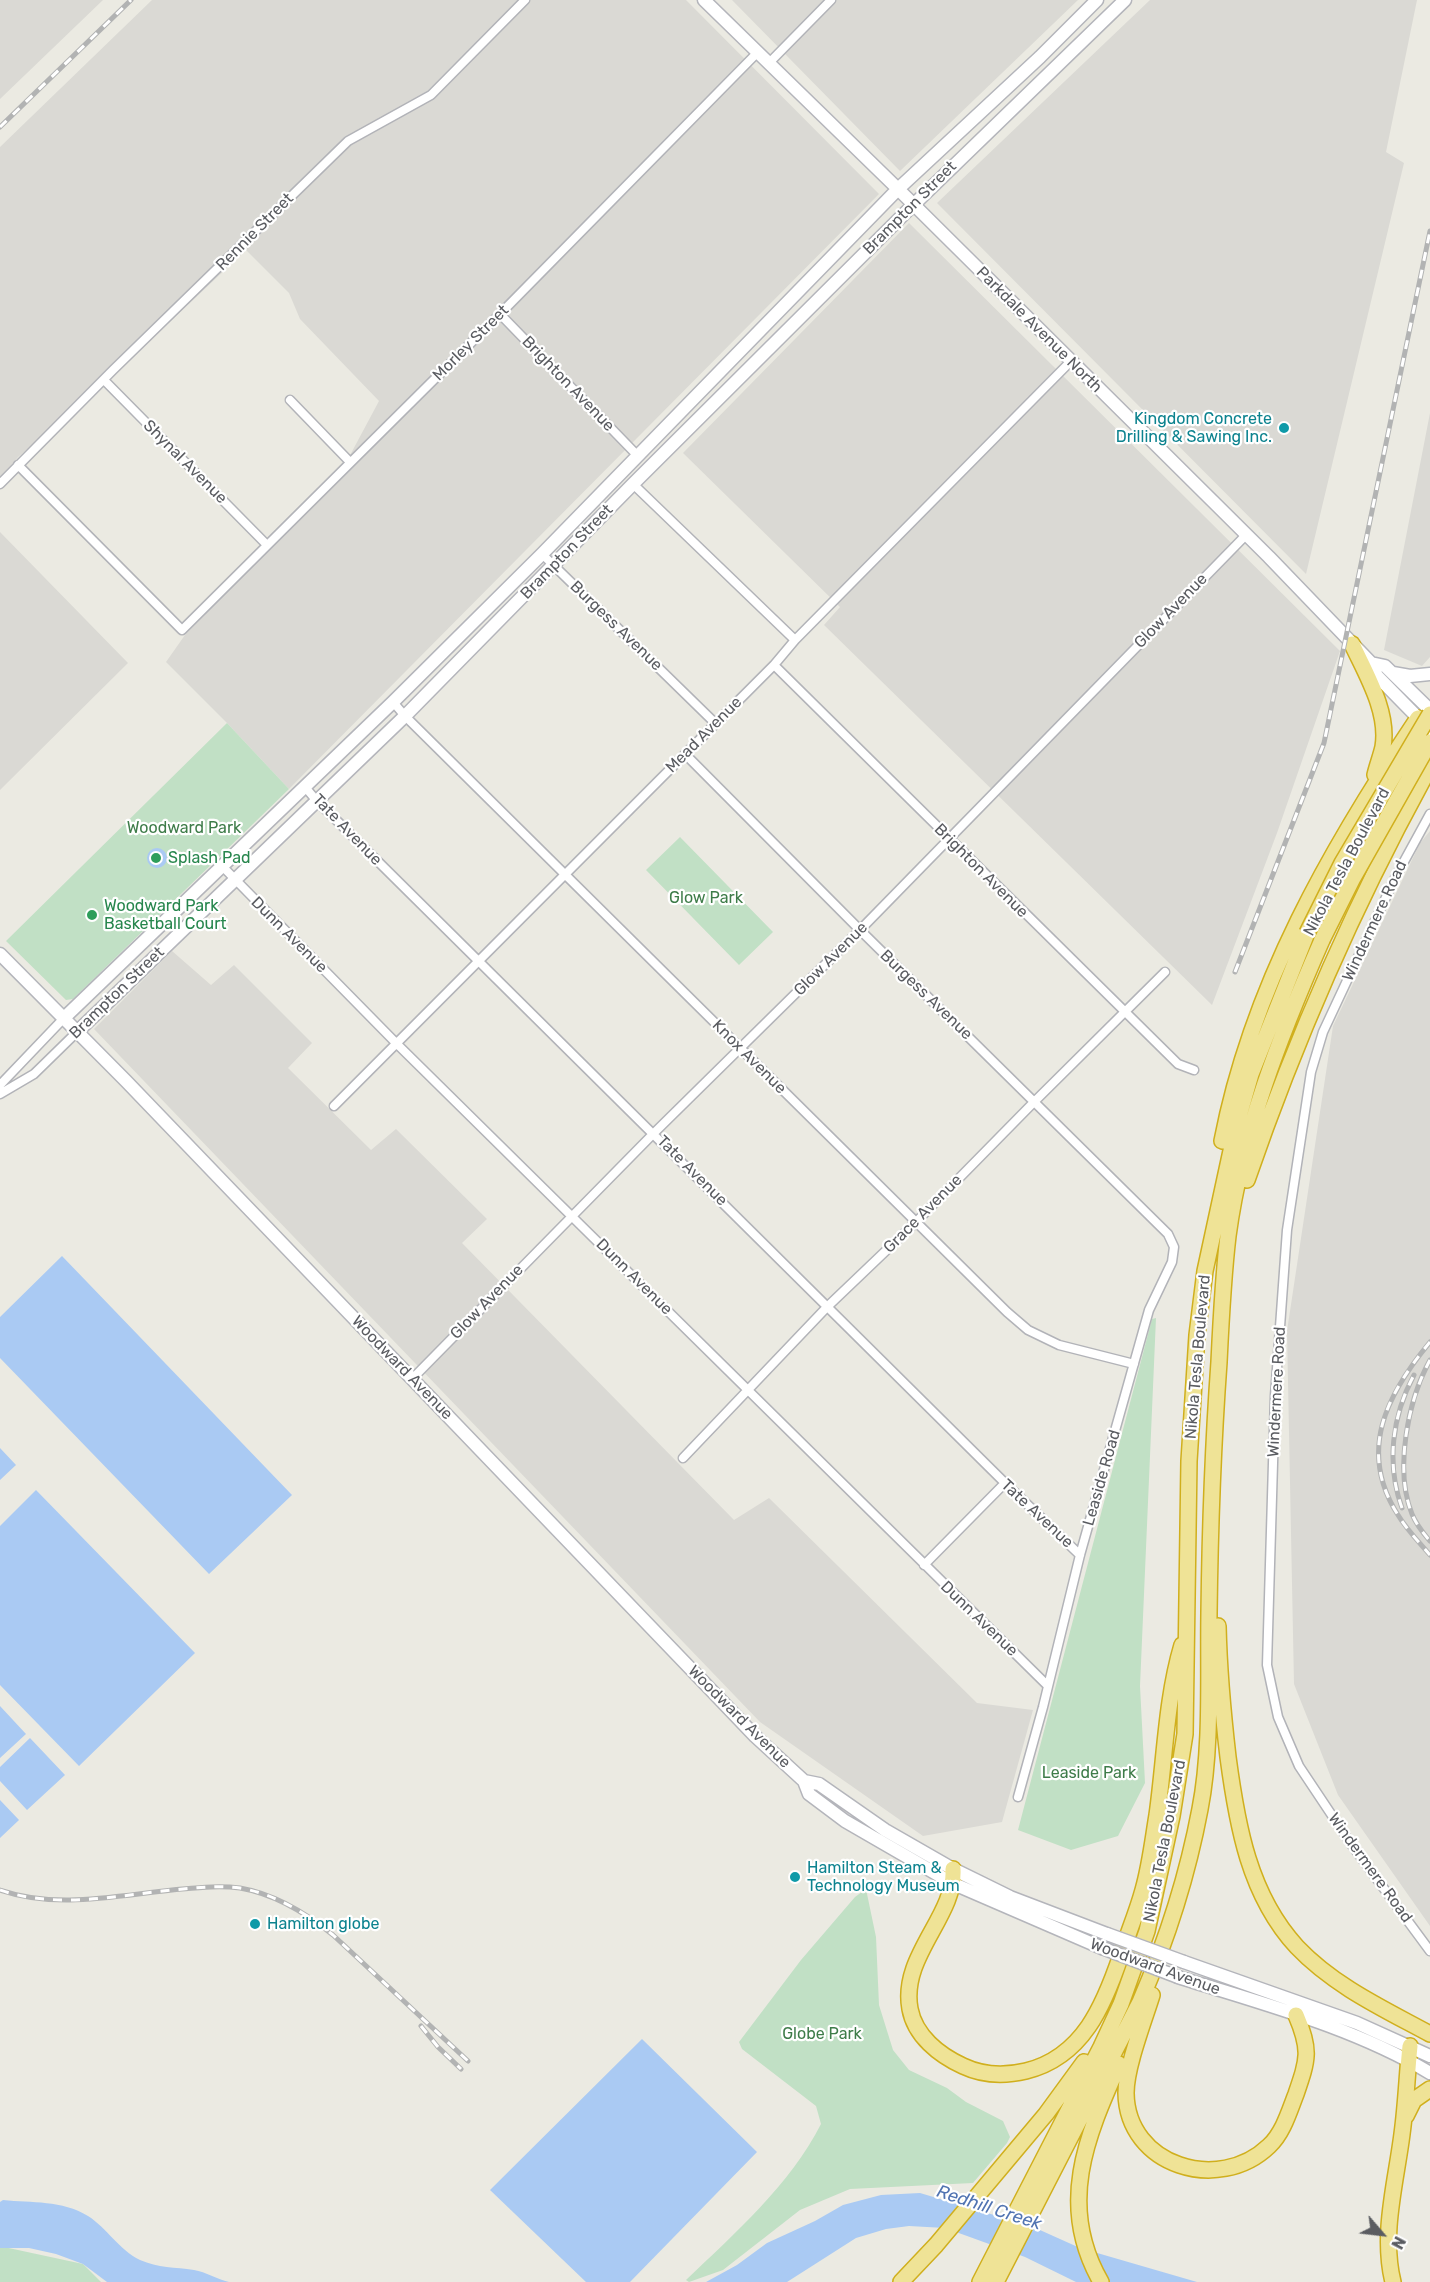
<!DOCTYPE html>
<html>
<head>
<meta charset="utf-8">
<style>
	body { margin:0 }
	#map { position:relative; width:1430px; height:2282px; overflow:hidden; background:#ebeae2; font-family:Rubik,sans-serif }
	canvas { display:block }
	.north { position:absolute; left:1352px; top:2204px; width:60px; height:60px; -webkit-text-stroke:4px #fff; paint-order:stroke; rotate:118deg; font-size:16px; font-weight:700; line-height:24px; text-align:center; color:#5a5c61 }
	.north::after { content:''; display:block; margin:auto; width:21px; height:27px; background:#5a5c61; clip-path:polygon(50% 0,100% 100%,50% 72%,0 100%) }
</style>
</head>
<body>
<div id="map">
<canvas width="1430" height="2282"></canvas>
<div class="north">N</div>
</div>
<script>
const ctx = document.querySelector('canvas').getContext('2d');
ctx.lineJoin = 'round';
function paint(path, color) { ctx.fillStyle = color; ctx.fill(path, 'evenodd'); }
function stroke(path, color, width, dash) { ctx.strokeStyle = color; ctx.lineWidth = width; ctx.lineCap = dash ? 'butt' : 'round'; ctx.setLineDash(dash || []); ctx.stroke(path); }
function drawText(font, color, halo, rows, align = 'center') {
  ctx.font = font + ' Rubik,sans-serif'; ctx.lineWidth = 4.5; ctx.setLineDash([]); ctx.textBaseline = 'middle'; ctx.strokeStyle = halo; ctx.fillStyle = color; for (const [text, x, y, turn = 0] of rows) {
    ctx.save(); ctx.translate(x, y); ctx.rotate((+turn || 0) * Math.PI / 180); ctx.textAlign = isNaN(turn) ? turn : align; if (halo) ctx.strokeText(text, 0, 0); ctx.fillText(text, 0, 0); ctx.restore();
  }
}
const industrial = new Path2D(`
	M0,0H103L0,99Z
	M152,0H686L879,194L289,789L227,723L166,662L185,635L340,474L379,401L300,319L289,293L246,250L106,382L18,457L0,480V147Z
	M732,0H1078L900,171Z
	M1150,0H1417L1386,152L1404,163L1306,574L937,203Z
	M909,223L1340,651L1277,833L1212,1005L824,625L840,607L683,453Z
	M1430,413V657L1422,666L1384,650Z
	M0,532L128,663L0,790Z
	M1430,831V1926L1338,1795L1294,1684L1287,1331L1333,1026L1420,843Z
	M172,951L211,985L234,965L312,1043L288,1068L371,1150L396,1129L487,1219L462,1243L734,1520L769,1498L977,1703L1033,1710L1002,1822L923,1836L760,1722L94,1029Z`);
const green = new Path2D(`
	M227,723L289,789L73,999L66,1000L6,941Z
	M680,837L773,932L739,965L646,870Z
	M1156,1318L1140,1686L1145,1783L1118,1836L1071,1850L1018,1830L1152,1319Z
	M866,1889L876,1937L879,2005L893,2050L909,2070L947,2088L966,2102L1003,2121L1010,2137L1007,2143L973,2183L850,2189L800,2210L723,2270L689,2282L686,2280C735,2233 790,2185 821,2124L816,2106L742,2049L739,2042L801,1960L855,1897Z
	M4,2247L83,2264L101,2282H0V2248Z`);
const water = new Path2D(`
	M147 858a10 10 0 1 1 20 0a10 10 0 1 1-20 0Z
	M62,1256L292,1495L209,1574L0,1358V1317Z
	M0,1448L16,1465L0,1480Z
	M36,1490L195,1653L79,1766L0,1685V1526Z
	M0,1706L26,1734L0,1758Z
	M30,1738L65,1775L27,1810L0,1781V1767Z
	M0,1800L19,1820L0,1838Z
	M642,2039L757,2152L630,2282H586L490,2190Z
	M920,2193L1031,2226L1080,2248L1197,2282H1076L1025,2257L945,2228L909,2226L886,2229L856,2238L787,2282H706L737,2265L767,2243L815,2221L843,2205L881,2195Z
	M3,2200C32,2203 62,2200 88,2216C107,2228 119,2250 140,2260C158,2268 175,2267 194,2270C206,2272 217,2279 229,2282H107L83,2264L56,2254L29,2248H0V2202Z`);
const street = new Path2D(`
	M768,64L831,0
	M500,314L637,455
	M104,380L267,545
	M290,400L350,462
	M18,465L182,630L500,314L757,53
	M0,484L113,370L348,141L431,95L525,0
	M633,484L795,640
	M542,554L715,723
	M774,665L1178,1064L1194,1070
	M393,702L405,716L1007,1312L1028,1330L1059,1345L1134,1364
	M685,754L860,930L1168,1234L1174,1247L1172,1262L1149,1310L1080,1555L1043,1707L1018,1797
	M305,787L316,800L1005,1483L1080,1555
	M1430,814L1395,878L1323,1032L1311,1072L1287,1230L1275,1396L1267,1665L1278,1717L1299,1766L1351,1844L1430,1951
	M223,867L397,1044L1047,1685
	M0,1085L64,1018
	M0,1094L34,1074L77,1032
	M334,1106L774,665L795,640L1071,361
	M412,1379L654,1133L860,930L1246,535
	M683,1458L827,1307L916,1222L1035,1101L1165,972
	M924,1565L1005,1483`);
const secondary = new Path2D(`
	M704,0L898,189L1269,557L1371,663L1377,676L1430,730
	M1371,663L1385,666L1430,710
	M1393,673L1410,676L1430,674
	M0,954L126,1081L712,1691L755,1736L804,1781L809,1794L845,1821L954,1884L1102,1948
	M64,1018L393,702L542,554L898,189L1040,57L1097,0
	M77,1032L405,716L633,484L904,214L1125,0
	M804,1781L819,1784L885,1830L953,1869L1010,1897L1107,1934
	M1184,1962L1357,2023L1430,2056
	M1178,1977C1263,2004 1353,2027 1430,2073`);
const highway = new Path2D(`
	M1352,644C1366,674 1389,712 1383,747C1381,756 1377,766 1375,775
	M1222,1141C1252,985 1331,848 1418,718
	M1247,1180C1296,1038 1357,899 1430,767
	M1218,1626C1219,1669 1223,1714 1228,1757C1237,1825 1249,1895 1297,1947C1334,1986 1384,2009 1430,2034
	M953,1869C956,1916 900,1956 910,2009C915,2036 939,2055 963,2066C982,2075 1005,2076 1026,2071C1083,2057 1104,2005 1121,1955C1128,1933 1137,1912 1143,1890C1150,1866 1153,1839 1157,1815C1165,1758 1166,1699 1182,1645
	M1152,1995C1144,2021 1126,2067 1126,2093C1127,2166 1219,2194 1269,2146C1283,2133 1289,2112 1296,2094C1308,2059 1311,2050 1296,2015
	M1406,2116L1414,2100L1430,2089
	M901,2282L936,2245L1046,2114L1084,2062
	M980,2282L1101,2047L1121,2004L1147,1931L1172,1816L1185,1734L1189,1461L1197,1335L1205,1271L1237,1123L1251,1074L1307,933
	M996,2282L1140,2002C1166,1942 1188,1873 1200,1809C1212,1748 1208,1675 1209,1613C1210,1529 1213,1445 1219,1362C1221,1320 1223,1278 1228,1236C1242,1132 1280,1036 1322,940
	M1101,2282C1057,2206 1086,2137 1119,2064
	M1393,2282C1381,2234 1396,2182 1402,2134C1406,2105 1407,2075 1410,2046`);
const rail = new Path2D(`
	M0,127L131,0
	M1235,972L1324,743L1430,231
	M1430,1342C1387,1394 1357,1451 1398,1515C1407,1530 1419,1542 1430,1555
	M1430,1360C1408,1400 1394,1470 1412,1514C1416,1524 1423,1533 1430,1541
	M1402,1508C1386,1464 1392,1416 1414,1375
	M0,1890C56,1909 114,1896 172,1890C195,1888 217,1885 240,1888C275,1894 306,1913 333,1935L468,2061
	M421,2026L438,2047L461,2069`);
const secondaryBridge = new Path2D(`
	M1107,1934L1184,1962
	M1102,1948L1178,1977`);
const highwayBridge = new Path2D(`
	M1307,933L1342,863L1430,714
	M1322,940L1353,878L1430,742`);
const markers = [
	[1284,428,6,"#0f9aa8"],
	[156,858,6,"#2e9e5b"],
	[92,915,6,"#2e9e5b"],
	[795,1877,6,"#0f9aa8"],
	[255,1924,6,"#0f9aa8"]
];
const streetNames = [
	["Brampton Street",910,208,-45],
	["Rennie Street",255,232,-45],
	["Parkdale Avenue North",1039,330,45],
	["Morley Street",471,343,-45],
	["Brighton Avenue",568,384,46],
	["Shynal Avenue",185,462,45],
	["Brampton Street",567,552,-46],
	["Glow Avenue",1171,611,-46],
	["Burgess Avenue",616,626,44],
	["Mead Avenue",704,735,-45],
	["Tate Avenue",347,830,46],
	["Nikola Tesla Boulevard",1347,862,-62],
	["Brighton Avenue",981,871,45],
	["Windermere Road",1375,921,-65],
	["Dunn Avenue",289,935,45],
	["Glow Avenue",831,959,-45],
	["Brampton Street",117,993,-44],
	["Burgess Avenue",926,995,44],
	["Knox Avenue",749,1057,45],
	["Tate Avenue",692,1171,45],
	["Grace Avenue",923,1214,-45],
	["Dunn Avenue",634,1277,45],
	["Glow Avenue",487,1302,-46],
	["Nikola Tesla Boulevard",1198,1357,-85],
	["Woodward Avenue",402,1368,46],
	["Windermere Road",1277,1392,-87],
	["Leaside Road",1102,1478,-74],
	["Tate Avenue",1037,1514,43],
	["Dunn Avenue",979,1619,44],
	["Woodward Avenue",739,1717,45],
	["Nikola Tesla Boulevard",1165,1841,-79],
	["Windermere Road",1370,1868,54],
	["Woodward Avenue",1155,1967,20]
];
const cultureNames = [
	["Kingdom Concrete",1272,419,"right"],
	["Drilling & Sawing Inc.",1272,437,"right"],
	["Hamilton Steam &",807,1868],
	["Technology Museum",807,1886],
	["Hamilton globe",267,1924]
];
const parkNames = [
	["Woodward Park",184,828],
	["Glow Park",706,898],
	["Leaside Park",1089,1773],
	["Globe Park",822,2034]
];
const leisureNames = [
	["Splash Pad",168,858],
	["Woodward Park",104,906],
	["Basketball Court",104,924]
];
const waterNames = [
	["Redhill Creek",989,2208,18]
];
paint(industrial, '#dad9d4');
paint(green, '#c1e0c5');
paint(water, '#aacaf3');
stroke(street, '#b2b3b8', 11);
stroke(secondary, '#b4b5bb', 15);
stroke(highway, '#d0af1d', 18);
stroke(street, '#fff', 8);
stroke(secondary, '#fff', 12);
stroke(highway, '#efe396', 15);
stroke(rail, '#b2b3b3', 5);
stroke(rail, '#fff', 3, [9]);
stroke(secondaryBridge, '#b4b5bb', 15, []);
stroke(highwayBridge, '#d0af1d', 18, []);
stroke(secondaryBridge, '#fff', 12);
stroke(highwayBridge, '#efe396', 15);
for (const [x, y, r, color] of markers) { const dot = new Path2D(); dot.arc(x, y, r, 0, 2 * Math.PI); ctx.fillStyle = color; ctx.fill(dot); stroke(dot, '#fff', 2); }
drawText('16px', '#5a5c61', '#fff', streetNames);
drawText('16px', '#0d838f', '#fff', cultureNames, 'left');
drawText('16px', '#3e7c49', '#fff', parkNames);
drawText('16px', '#27864d', '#fff', leisureNames, 'left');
drawText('italic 18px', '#5174b2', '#fff', waterNames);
</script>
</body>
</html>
